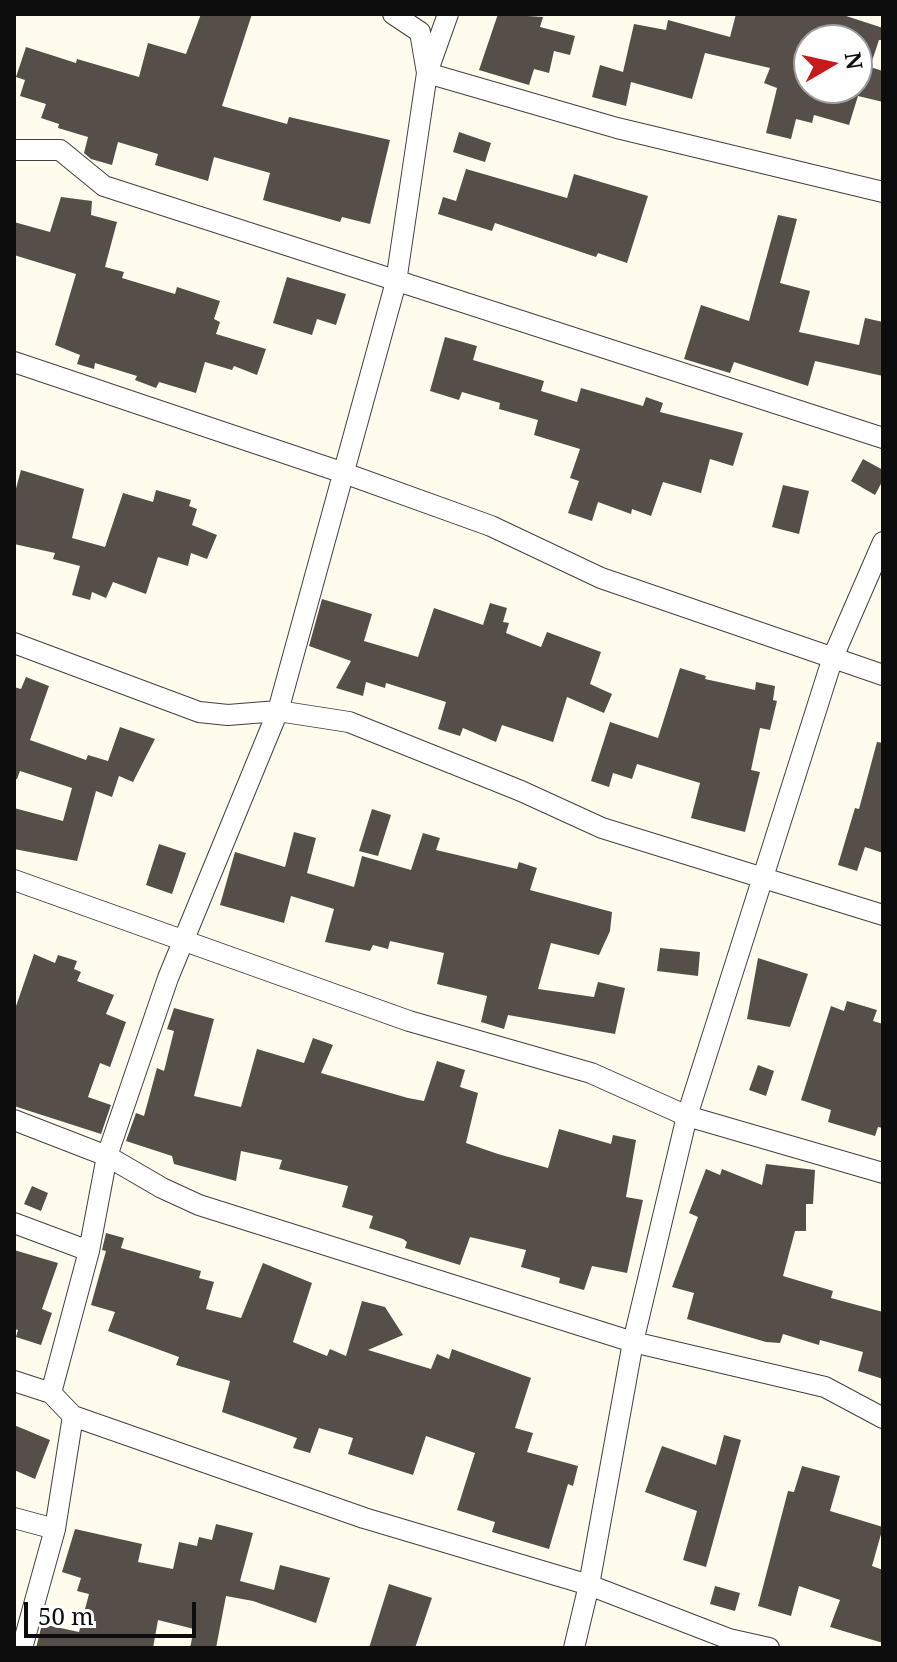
<!DOCTYPE html>
<html>
<head>
<meta charset="utf-8">
<style>
	body { margin:0 }
	#map { position:relative; width:897px; height:1662px; overflow:hidden; background:#fffced; font-family:"Noto Serif",serif }
	canvas { display:block }
	.frame { position:absolute; inset:0; border:16px solid #0d0d0d; pointer-events:none }
	.north { position:absolute; left:793px; top:24px; width:80px; height:80px; box-sizing:border-box; background:#fff; border:2px solid #9e9e9e; border-radius:50%; rotate:81deg; font-size:22px; font-weight:700; line-height:32px; text-align:center; color:#0d0d0d }
	.north::after { content:''; display:block; margin:auto; width:28px; height:36px; background:#c71b1b; clip-path:polygon(50% 0,100% 100%,50% 72%,0 100%) }
	.scale { position:absolute; left:24px; top:1602px; width:172px; height:36px; box-sizing:border-box; border:4px solid #0d0d0d; border-top:0; padding-left:10px; font-size:24px; line-height:28px; white-space:nowrap; color:#0d0d0d; -webkit-text-stroke:6px #fff; paint-order:stroke }
</style>
</head>
<body>
<div id="map">
<canvas width="897" height="1662"></canvas>
<div class="frame"></div>
<div class="north">N</div>
<div class="scale">50 m</div>
</div>
<script>
const ctx = document.querySelector('canvas').getContext('2d');
ctx.lineJoin = 'round';
function paint(path, color) { ctx.fillStyle = color; ctx.fill(path, 'evenodd'); }
function stroke(path, color, width, dash) { ctx.strokeStyle = color; ctx.lineWidth = width; ctx.lineCap = dash ? 'butt' : 'round'; ctx.setLineDash(dash || []); ctx.stroke(path); }
const building = new Path2D(`
	M201,14H252L222,106L287,124L289,117L390,140L370,224L342,217L340,222L263,200L270,173L214,157L208,181L155,165L158,154L118,142L112,165L91,159L84,153L88,137L58,128L59,124L41,118L46,104L20,96L25,80L16,77L26,47L76,63L77,59L139,77L148,43L186,54Z
	M498,14L543,17L540,27L575,36L570,55L554,51L549,73L534,69L529,85L479,70Z
	M736,14H840L883,28V40H879L870,67L883,71V102L858,96L849,125L814,115L812,123L796,119L791,139L766,133L777,88L764,83L770,68L705,53L692,99L631,82L626,106L592,97L600,65L623,72L634,24L666,30L668,20L730,37ZM809,40H857V88H809Z
	M459,132L491,143L485,162L453,152Z
	M466,169L567,198L574,174L648,196L627,263L598,253L596,257L495,223L492,231L438,214L443,197L456,201Z
	M61,197L92,201L91,215L117,222L105,267L124,272L122,278L175,294L177,287L220,301L214,319L220,322L216,334L266,349L257,375L234,366L232,370L205,362L196,393L159,382L156,388L135,380L137,376L95,363L94,369L77,364L80,355L55,345L76,274L14,255V222L50,232Z
	M778,215L797,219L780,283L810,291L799,332L859,345L865,318L883,322V376L815,361L808,386L734,362L730,373L684,359L701,305L749,321Z
	M287,277L346,294L336,325L317,319L312,335L273,323Z
	M445,337L477,346L473,360L544,381L541,391L577,402L581,388L643,406L646,397L663,403L660,412L743,433L733,466L710,459L701,493L663,482L651,516L632,509L631,514L598,502L592,521L568,513L579,481L570,478L580,449L534,435L538,420L499,409L500,403L462,392L459,400L430,391Z
	M863,459L883,470V480L875,495L851,481Z
	M21,470L84,489L72,538L105,547L123,493L153,502L156,490L191,500L189,506L197,509L192,525L217,535L207,559L191,553L188,566L158,557L146,594L113,582L106,598L92,592L90,600L72,595L80,566L53,559L55,553L14,544V496Z
	M783,485L809,491L799,534L772,527Z
	M322,599L372,614L364,641L418,657L434,608L483,625L490,603L507,608L503,622L509,623L506,633L541,647L547,632L601,652L590,684L612,694L604,713L567,697L553,742L502,725L496,742L463,728L460,736L438,729L446,702L386,683L385,688L366,682L363,696L336,688L351,661L309,646Z
	M680,668L706,676L705,679L755,690L756,682L775,686L773,700L777,701L770,730L760,728L751,770L760,772L745,832L691,818L700,783L637,764L632,779L613,773L609,787L591,781L610,722L658,738Z
	M26,677L49,686L30,740L86,760L88,755L108,761L120,727L155,739L133,782L119,776L112,797L96,791L77,861L14,849V808L63,821L72,788L20,771L17,779H14V687L21,689Z
	M877,742L883,743V853L865,847L857,871L838,865L855,808L859,809Z
	M372,809L391,815L378,856L359,851Z
	M294,832L316,838L307,873L354,887L362,856L411,870L423,833L440,838L436,850L517,869L519,862L537,868L530,890L612,912L610,931L599,955L551,943L538,989L594,997L598,982L625,988L615,1034L508,1015L504,1029L481,1022L487,996L437,984L444,953L390,941L388,949L373,945L370,951L325,942L334,909L291,896L284,923L220,905L235,852L285,867Z
	M159,844L186,853L172,894L146,885Z
	M660,948L700,952L698,976L657,971Z
	M34,954L55,963L58,955L77,961L74,969L81,972L77,981L114,995L106,1014L126,1022L110,1067L100,1063L88,1097L111,1105L101,1134L14,1106V1012Z
	M758,958L808,974L790,1027L747,1019Z
	M847,1001L877,1010L873,1021L883,1024V1128L878,1127L875,1136L828,1122L831,1110L801,1100L831,1006L844,1011Z
	M174,1008L214,1019L194,1096L241,1107L257,1049L304,1063L313,1038L333,1045L321,1073L408,1098L424,1101L437,1061L465,1070L460,1087L478,1093L466,1143L498,1154L548,1168L559,1129L611,1144L613,1135L636,1140L626,1197L643,1200L627,1273L592,1266L584,1290L559,1283L560,1278L521,1267L526,1250L470,1237L460,1265L405,1248L407,1242L403,1239L369,1228L373,1216L342,1207L348,1186L279,1169L282,1160L241,1151L236,1181L174,1164L172,1156L126,1141L136,1113L144,1116L157,1068L164,1071L174,1031L167,1029Z
	M758,1065L774,1071L766,1096L749,1090Z
	M766,1164L815,1170L813,1204H806V1231H795L783,1276L833,1291L831,1298L883,1312V1379L858,1371L863,1352L820,1340L819,1345L783,1334L780,1343L766,1342L687,1319L694,1293L672,1287L698,1217L689,1213L706,1169L720,1175L722,1169L762,1185Z
	M32,1186L48,1193L41,1211L24,1204Z
	M106,1233L124,1238L121,1248L201,1271L199,1278L214,1282L206,1309L241,1318L263,1263L312,1283L293,1342L327,1356L330,1349L346,1356L362,1301L385,1307L403,1335L368,1350L431,1369L437,1354L449,1359L452,1349L531,1378L515,1428L533,1433L527,1452L578,1466L573,1486L568,1484L549,1549L492,1532L495,1522L457,1510L475,1453L426,1436L413,1475L348,1454L353,1438L319,1428L310,1453L293,1448L297,1438L222,1412L230,1381L176,1365L179,1357L108,1331L115,1312L91,1305L106,1251L102,1250Z
	M14,1250L58,1263L42,1309L52,1313L41,1345L16,1337L18,1330L14,1329Z
	M14,1425L50,1440L35,1479L14,1470Z
	M724,1435L741,1440L706,1567L683,1560L697,1511L645,1492L662,1446L716,1465Z
	M802,1466L840,1476L830,1511L883,1527L872,1566L883,1570V1643L830,1627L840,1600L799,1586L791,1616L758,1606L788,1491L794,1492Z
	M216,1524L253,1533L240,1581L274,1590L280,1565L330,1578L316,1623L253,1601L226,1596L216,1648H190L194,1629L158,1620L153,1648H36L42,1624L79,1632L89,1594L77,1591L81,1578L62,1572L75,1529L142,1544L138,1562L173,1569L179,1542L197,1546L199,1537L212,1540Z
	M389,1584L432,1598L415,1648H369Z
	M715,1586L740,1593L735,1611L710,1604Z`);
const street = new Path2D(`
	M393,14L420,32L427,73L617,128L883,192
	M14,150H60L104,186L883,438
	M14,362L344,473L491,526L601,578L883,675
	M14,643L199,712L228,715L278,711L349,722L521,791L602,828L883,915
	M14,880L409,1021L591,1073L687,1116L883,1173
	M14,1120L107,1156L162,1188L199,1205L633,1342L825,1387L883,1418
	M14,1223L89,1251
	M14,1381L51,1393
	M73,1416L364,1518L589,1585L729,1639L769,1648
	M14,1518L55,1529
	M22,1648L55,1529L73,1416L51,1393L89,1251L107,1156L168,978L278,711L396,282L427,73L448,14
	M574,1648L589,1585L633,1342L687,1116L833,657L883,542`);
paint(building, '#564f49');
stroke(street, '#404040', 22);
stroke(street, '#fff', 20);
</script>
</body>
</html>
